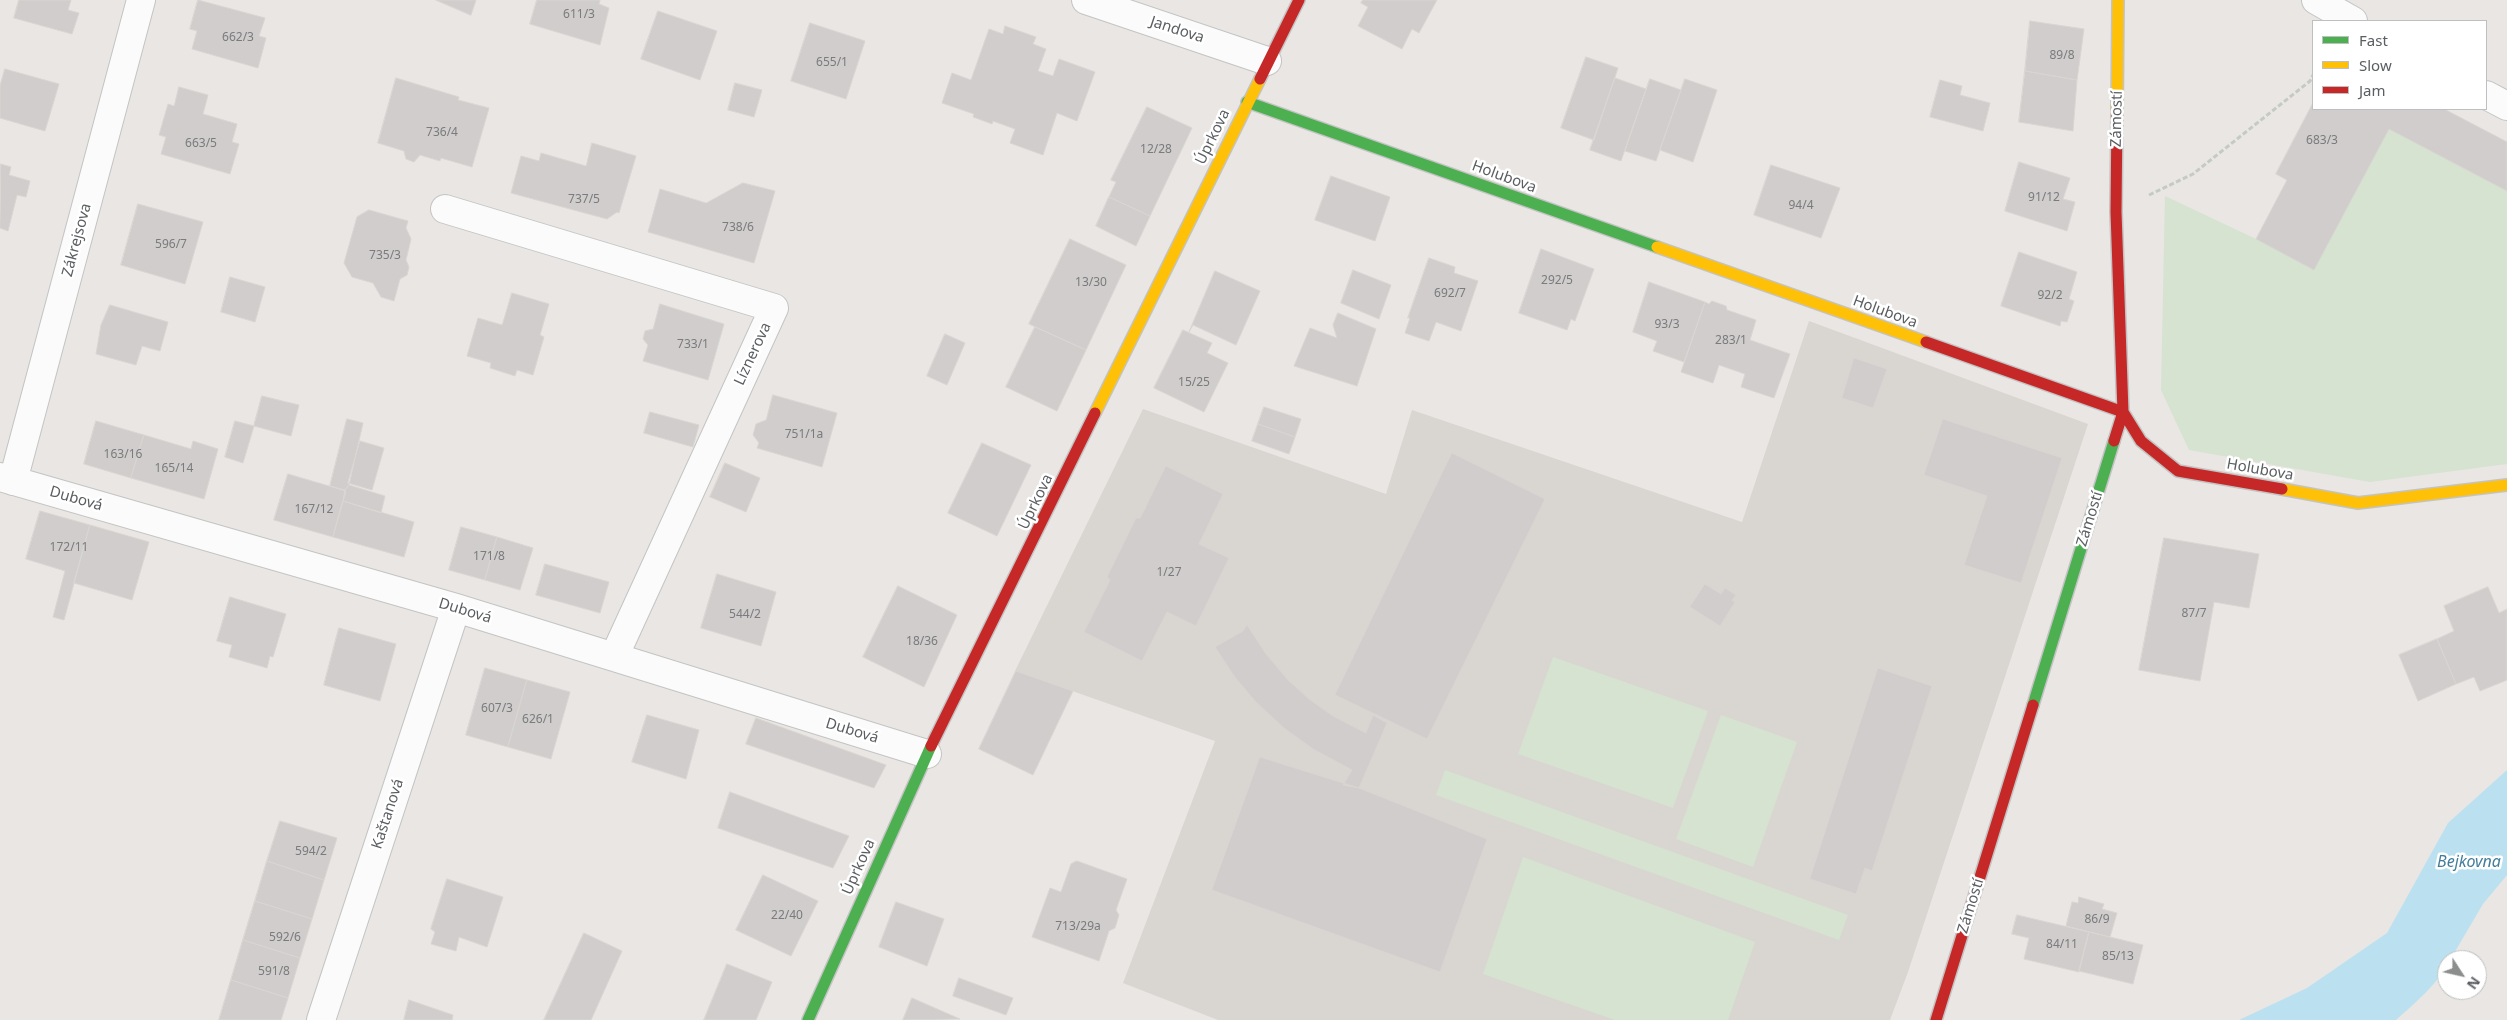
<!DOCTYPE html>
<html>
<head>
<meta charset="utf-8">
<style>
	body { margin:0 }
	#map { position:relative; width:2507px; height:1020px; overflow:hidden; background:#e9e6e3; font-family:"Noto Sans",sans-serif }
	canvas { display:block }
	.legend { position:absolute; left:2312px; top:20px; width:175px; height:90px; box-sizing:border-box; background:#fff; border:1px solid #bdbfc0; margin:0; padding:6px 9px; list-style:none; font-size:15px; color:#5a5e61 }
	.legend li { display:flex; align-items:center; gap:10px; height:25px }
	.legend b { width:25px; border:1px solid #bdbfc0 }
	.north { position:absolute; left:2437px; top:950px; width:50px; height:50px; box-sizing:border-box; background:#fff; border:1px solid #bdbfc0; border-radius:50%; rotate:125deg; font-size:14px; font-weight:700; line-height:20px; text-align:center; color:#5a5e61 }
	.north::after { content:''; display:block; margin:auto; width:18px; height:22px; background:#8c8e8e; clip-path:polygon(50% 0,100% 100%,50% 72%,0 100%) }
</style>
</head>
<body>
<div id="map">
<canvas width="2507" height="1020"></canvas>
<ul class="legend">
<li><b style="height:6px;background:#4caf50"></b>Fast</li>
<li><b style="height:6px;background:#ffc107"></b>Slow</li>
<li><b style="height:6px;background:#c62828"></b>Jam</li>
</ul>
<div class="north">N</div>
</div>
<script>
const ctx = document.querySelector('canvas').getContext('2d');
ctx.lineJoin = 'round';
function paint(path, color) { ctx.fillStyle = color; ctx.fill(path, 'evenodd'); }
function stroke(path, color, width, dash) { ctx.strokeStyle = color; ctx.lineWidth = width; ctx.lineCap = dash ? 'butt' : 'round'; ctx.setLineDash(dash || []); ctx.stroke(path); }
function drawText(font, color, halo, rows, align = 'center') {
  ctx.font = font + ' "Noto Sans",sans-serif'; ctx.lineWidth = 5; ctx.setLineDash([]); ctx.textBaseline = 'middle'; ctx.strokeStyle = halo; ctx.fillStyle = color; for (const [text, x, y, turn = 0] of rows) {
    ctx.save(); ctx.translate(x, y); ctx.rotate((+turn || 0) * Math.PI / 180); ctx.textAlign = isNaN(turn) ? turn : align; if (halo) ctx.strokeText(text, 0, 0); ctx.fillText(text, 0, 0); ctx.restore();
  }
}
const education = new Path2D(`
	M1809,321L2088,424L1908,972L1890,1020H1218L1123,983L1215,741L1015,671L1143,409L1386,494L1412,410L1742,522Z`);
const green = new Path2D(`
	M2313,103V109H2444L2507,142V464L2370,482L2189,450L2161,390L2165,196L2256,239L2287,180L2276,174Z
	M1553,657L1708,711L1673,808L1518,754Z
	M1721,715L1797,742L1753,867L1676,839Z
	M1445,770L1848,915L1839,940L1436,795Z
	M1523,857L1755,942L1728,1020H1615L1483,974Z`);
const water = new Path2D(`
	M2507,770V875L2483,904L2450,960H2447C2447,977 2409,1008 2396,1020H2239L2307,988L2387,933L2448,823Z`);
const building = new Path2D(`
	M19,0H71L68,10L79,13L72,34L14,18Z
	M198,0L265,18L259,36L266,38L258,68L192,49L197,31L190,29Z
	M436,0H476L471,15Z
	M537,0H600L599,4L609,8L600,45L530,24Z
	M1363,0H1437L1419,33L1412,29L1402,49L1358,26L1368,7L1361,3Z
	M658,11L717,31L700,80L641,59Z
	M2030,21L2084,29L2077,80L2025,71Z
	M810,23L865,41L846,99L791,81Z
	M1005,26L1036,37L1033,44L1046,49L1038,71L1053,76L1059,59L1095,72L1077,121L1057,113L1043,155L1010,143L1015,129L993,121L992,124L973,117L974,114L942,103L952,73L971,80L989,29L1003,34Z
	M1586,57L1618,68L1594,140L1561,128Z
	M5,69L59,84L45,131L0,118V86Z
	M2025,71L2077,80L2073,131L2019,122Z
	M396,78L459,97L458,100L489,108L472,167L441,158L440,161L420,155L414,162L406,159L404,151L378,143Z
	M1615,78L1646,89L1621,161L1590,150Z
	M1650,79L1681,90L1656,161L1625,151Z
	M1685,79L1717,90L1693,162L1660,150Z
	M1940,80L1962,86L1960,95L1990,103L1983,131L1930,117Z
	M735,83L762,90L754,117L728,110Z
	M179,87L208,95L203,114L237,124L232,142L239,144L230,174L161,154L166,137L159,135L168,104L174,106Z
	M2313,103V109H2444L2507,142V191L2389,129L2314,270L2256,239L2287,180L2276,174Z
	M1147,107L1192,128L1150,216L1109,197L1116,182L1111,180Z
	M592,143L636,156L619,213L617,212L607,219L511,193L521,156L539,161L541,153L586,166Z
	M2019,162L2070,178L2063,199L2075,202L2067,231L2005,211Z
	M1,164L11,167L9,175L30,181L26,197L17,195L8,231L0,228Z
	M1771,165L1840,188L1821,238L1754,215Z
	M1331,176L1390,197L1375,241L1315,220Z
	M743,183L775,191L754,263L648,232L660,189L706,203Z
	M1109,197L1150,216L1136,246L1096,226Z
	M138,204L203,222L185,284L121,265Z
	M369,210L408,221L406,228L411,239L406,260L409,267L407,275L400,279L394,301L381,297L373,283L352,277L344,263L357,217Z
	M1070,239L1126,265L1086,350L1029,324Z
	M1541,249L1594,269L1575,321L1571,319L1567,330L1519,313Z
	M2019,252L2077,272L2069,299L2074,301L2067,322L2061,321L2060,326L2001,306Z
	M1429,258L1455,267L1454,273L1478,281L1461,331L1436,322L1429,341L1405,333L1410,318H1408Z
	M1353,270L1391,285L1379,319L1341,303Z
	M1215,271L1260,291L1236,345L1193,325L1189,332Z
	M230,277L265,287L255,322L221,312Z
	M1649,282L1705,302L1684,362L1653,351L1657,341L1633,332Z
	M512,293L549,304L540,335L544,337L533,375L517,370L515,376L490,368L491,363L467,356L478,318L502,325Z
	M1712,301L1726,306L1727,310L1756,320L1750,340L1790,354L1774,398L1741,387L1745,374L1719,365L1713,383L1681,372L1705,302L1709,304Z
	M660,304L724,324L708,380L643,361L648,345L643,339L645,331L653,329Z
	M110,305L168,322L160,351L142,346L136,365L96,354L101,325Z
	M1338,313L1376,329L1357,386L1294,366L1310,328L1337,338L1333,325Z
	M1035,327L1086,350L1057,411L1006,387Z
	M1183,330L1212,343L1207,353L1228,363L1204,412L1154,388Z
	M945,334L965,343L947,385L927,376Z
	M1854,358L1887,369L1873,408L1842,398Z
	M773,395L837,413L822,467L757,448L759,443L753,435L756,424L766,420Z
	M262,396L299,405L291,436L254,426Z
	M1264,407L1301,419L1295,437L1258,424Z
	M650,412L699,425L693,447L644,433Z
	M347,419L363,423L349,485L345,490L330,486Z
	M1943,419L2062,458L2021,583L1964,565L1987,496L1924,475Z
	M96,421L144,435L131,478L84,464Z
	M235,421L254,426L243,463L225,457Z
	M1258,424L1295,437L1289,454L1252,441Z
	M144,435L191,449L193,441L218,449L204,499L131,478Z
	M360,441L384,448L372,490L348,483Z
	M982,443L1031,465L997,536L948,513Z
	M1452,453L1545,499L1427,739L1335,695Z
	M725,463L760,478L746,512L710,497Z
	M1166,466L1223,494L1199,544L1229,558L1196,626L1167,612L1142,661L1084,632L1110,580L1107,577L1136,518H1140Z
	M288,474L346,491L333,537L274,520Z
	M349,485L385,496L381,513L343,501L345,490Z
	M343,501L414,522L404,557L333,537Z
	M40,511L90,525L64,620L53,617L65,571L26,559Z
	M90,525L149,542L132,600L74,583Z
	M461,527L497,537L485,580L449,570Z
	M497,537L533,548L520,590L485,580Z
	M2164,538L2259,554L2249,608L2214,602L2200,681L2139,670Z
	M545,564L609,582L600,613L536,595Z
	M717,574L776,592L761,646L701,628Z
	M1705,584L1721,594L1725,588L1736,595L1732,600L1735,602L1720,626L1690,607Z
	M898,586L957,615L924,687L863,657Z
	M2488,587L2499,613L2507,609V680L2480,691L2474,677L2456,684L2437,639L2454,631L2444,606Z
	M230,597L286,614L273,657L270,656L267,668L229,657L232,645L217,641Z
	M1247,625L1266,654L1288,680L1309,699L1333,716L1366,733L1373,715L1387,723L1359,788L1343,785L1352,770L1313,749L1284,728L1255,701L1234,676L1215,647L1243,631Z
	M339,628L396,644L380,701L324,685Z
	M2437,639L2456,684L2418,701L2399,655Z
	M485,668L527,680L508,747L466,735Z
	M1878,668L1932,686L1872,871L1865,868L1856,894L1810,879Z
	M1016,671L1073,691L1033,775L979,749Z
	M527,680L570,692L551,759L508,747Z
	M647,715L699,730L686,779L632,762Z
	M756,718L886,765L874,788L746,744Z
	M1260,757L1359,788L1487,839L1440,972L1212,890Z
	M730,792L849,836L833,868L718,828Z
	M280,821L337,838L324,880L267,861Z
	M267,861L324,880L312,919L255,901Z
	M1077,861L1127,879L1116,910L1119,915L1115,928L1109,931L1099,961L1032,937L1050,888L1061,892L1071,864Z
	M763,875L818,901L791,956L736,930Z
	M447,879L503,897L487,947L459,937L456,951L431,944L435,932L431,929Z
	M2079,897L2104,904L2102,909L2117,913L2110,937L2066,926L2072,902L2078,903Z
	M255,901L312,919L300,958L243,940Z
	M896,902L944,919L927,966L879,947Z
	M2017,915L2089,932L2079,972L2024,959L2029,938L2012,934Z
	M2089,932L2143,945L2133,984L2079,971Z
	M584,933L622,951L591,1020H544Z
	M243,940L300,958L288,998L231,980Z
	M727,964L772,982L756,1020H704Z
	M959,978L1013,998L1006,1015L953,996Z
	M231,980L288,998L281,1020H219Z
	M912,998L960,1019L903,1020Z
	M409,1000L453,1015L452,1020H404Z`);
const path = new Path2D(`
	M2149,195L2193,174L2310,81L2313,75`);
const street = new Path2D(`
	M1086,0L1267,61
	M2316,0L2353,21
	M2486,95L2507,106
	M445,209L774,308L614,657
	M0,477L456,608L927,754
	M13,481L141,0
	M321,1020L456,608`);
const fast = new Path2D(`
	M1247,102L1657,247
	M2033,705L2114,441
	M808,1020L931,746`);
const slow = new Path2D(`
	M2117,113L2118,0
	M1657,247L1926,342
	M1095,413L1260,79
	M2282,489L2358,503L2507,485`);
const jam = new Path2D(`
	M1260,79L1299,0
	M1926,342L2123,412L2141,441L2178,471L2282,489
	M2114,441L2123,412L2116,212L2117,113
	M931,746L1095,413
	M1936,1020L2033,705`);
const numberNames = [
	["611/3",579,15],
	["662/3",238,38],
	["89/8",2062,56],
	["655/1",832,63],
	["736/4",442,133],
	["683/3",2322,141],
	["663/5",201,144],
	["12/28",1156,150],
	["91/12",2044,198],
	["737/5",584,200],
	["94/4",1801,206],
	["738/6",738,228],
	["596/7",171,245],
	["735/3",385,256],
	["292/5",1557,281],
	["13/30",1091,283],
	["692/7",1450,294],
	["92/2",2050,296],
	["93/3",1667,325],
	["283/1",1731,341],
	["733/1",693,345],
	["15/25",1194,383],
	["751/1a",804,435],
	["163/16",123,455],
	["165/14",174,469],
	["167/12",314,510],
	["172/11",69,548],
	["171/8",489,557],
	["1/27",1169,573],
	["87/7",2194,614],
	["544/2",745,615],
	["18/36",922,642],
	["607/3",497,709],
	["626/1",538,720],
	["594/2",311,852],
	["22/40",787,916],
	["86/9",2097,920],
	["713/29a",1078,927],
	["592/6",285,938],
	["84/11",2062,945],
	["85/13",2118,957],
	["591/8",274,972]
];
const streetNames = [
	["Jandova",1177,30,18],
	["Zámostí",2117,119,-89],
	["Úprkova",1213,137,-64],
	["Holubova",1504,177,20],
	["Zákrejsova",77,240,-75],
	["Holubova",1885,312,20],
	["Líznerova",753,354,-65],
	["Holubova",2260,470,10],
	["Dubová",76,499,16],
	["Úprkova",1036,502,-64],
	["Zámostí",2090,519,-73],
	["Dubová",465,611,17],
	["Dubová",852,731,17],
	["Kaštanová",388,814,-72],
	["Úprkova",859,867,-66],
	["Zámostí",1971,906,-73]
];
const waterNames = [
	["Bejkovna",2469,862]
];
paint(education, '#d9d6d2');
paint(green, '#d5e3d0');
paint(water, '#bbe1f0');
paint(building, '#d0cdcc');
stroke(building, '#d8d6d2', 1);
stroke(street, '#c3c4c3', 30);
stroke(fast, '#c3c3c3', 14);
stroke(slow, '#c3c3c3', 14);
stroke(jam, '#c3c3c3', 14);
stroke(path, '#c5cac6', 3, [5, 2.5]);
stroke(street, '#fcfbfb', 28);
stroke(fast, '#4caf50', 11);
stroke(slow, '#ffc107', 11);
stroke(jam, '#c62828', 11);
drawText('12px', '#797b7d', null, numberNames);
drawText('15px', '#5a5e61', '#fff', streetNames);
drawText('italic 16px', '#447d9c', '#fff', waterNames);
</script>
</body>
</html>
